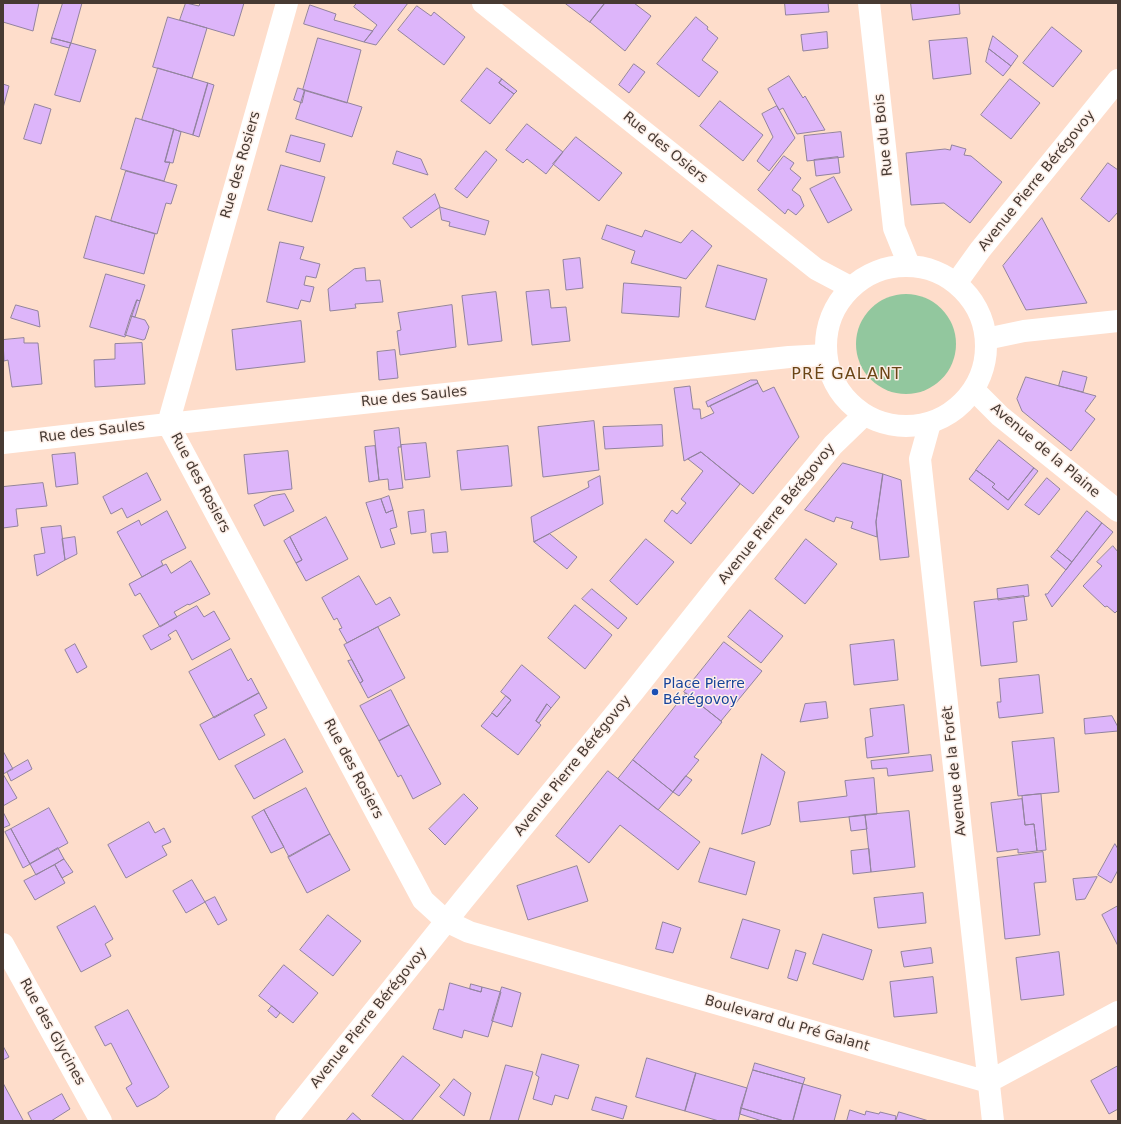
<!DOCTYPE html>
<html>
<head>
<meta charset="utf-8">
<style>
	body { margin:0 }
	#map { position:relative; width:1121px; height:1124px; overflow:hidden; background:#feddcb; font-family:"DejaVu Sans",sans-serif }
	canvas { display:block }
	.frame { position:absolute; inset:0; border:4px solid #473a33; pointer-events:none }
</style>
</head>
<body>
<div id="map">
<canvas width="1121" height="1124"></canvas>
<div class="frame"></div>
</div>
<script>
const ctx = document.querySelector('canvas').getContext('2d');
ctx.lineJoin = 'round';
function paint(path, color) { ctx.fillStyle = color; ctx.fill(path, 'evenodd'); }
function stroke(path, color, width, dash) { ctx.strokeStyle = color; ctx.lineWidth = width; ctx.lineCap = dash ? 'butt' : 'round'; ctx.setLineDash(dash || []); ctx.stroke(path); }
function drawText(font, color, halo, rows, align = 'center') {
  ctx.font = font + ' "DejaVu Sans",sans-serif'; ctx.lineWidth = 3; ctx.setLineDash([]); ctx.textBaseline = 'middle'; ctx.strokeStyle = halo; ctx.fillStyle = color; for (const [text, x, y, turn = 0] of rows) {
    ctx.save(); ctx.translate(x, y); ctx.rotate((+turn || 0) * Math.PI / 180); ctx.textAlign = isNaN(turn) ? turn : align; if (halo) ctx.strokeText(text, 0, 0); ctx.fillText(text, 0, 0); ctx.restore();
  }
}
const green = new Path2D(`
	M856 344a50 50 0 1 1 100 0a50 50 0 1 1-100 0Z`);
const building = new Path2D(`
	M3,3H39L33,31L3,22Z
	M63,3H82L71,43L52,38Z
	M186,3L199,6L200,3H244L234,36L180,20Z
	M357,3H408L376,45L364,42L377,25L354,7Z
	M565,3H605L590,22Z
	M605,3H634L651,16L625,51L590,22Z
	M785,3H828L829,12L786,15Z
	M911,3H959L960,14L913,20Z
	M310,5L336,14L334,20L373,31L364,42L304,24Z
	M417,6L431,16L434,12L465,37L444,65L398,30Z
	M168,17L207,28L192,78L153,67Z
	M696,17L708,27L707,29L718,38L702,60L718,72L699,97L657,64Z
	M1052,27L1082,51L1053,87L1023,63Z
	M827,32L828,48L803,51L801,35Z
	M993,36L1018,56L1011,66L989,49Z
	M52,38L71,43L69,48L51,43Z
	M318,38L361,50L347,103L303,90Z
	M967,38L971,74L933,79L929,41Z
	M71,43L96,50L80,102L55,95Z
	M989,49L1011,66L1003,76L986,62Z
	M634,64L645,72L629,93L619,85Z
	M158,68L208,83L193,135L142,120Z
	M487,68L502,79L499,83L514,94L490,124L461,101Z
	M789,76L803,98L805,96L825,130L797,134L783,108L779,110L768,89Z
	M502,79L517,91L514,94L499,83Z
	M1010,79L1040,103L1011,139L981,115Z
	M208,83L214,85L199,137L193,135Z
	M3,84L9,86L3,108Z
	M298,88L305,90L302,103L294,100Z
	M305,90L362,107L352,137L296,119Z
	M720,101L763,135L743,161L700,126Z
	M35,104L51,109L41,144L24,139Z
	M777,106L795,138L769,171L757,161L773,137L762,114Z
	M136,118L174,129L165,162H170L164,181L121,169Z
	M527,124L563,152L546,174L527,159L523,163L506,150Z
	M174,129L181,132L173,163L165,162Z
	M841,132L844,157L807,161L804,136Z
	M291,135L325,144L320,162L286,152Z
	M576,137L622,173L599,201L553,164Z
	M952,145L966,149L964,155L971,156L1002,182L970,223L944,203L911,205L906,153L945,149L950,150Z
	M397,151L421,159L428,175L393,164Z
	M486,151L497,160L467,198L455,189Z
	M784,156L794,163L790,169L801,178L792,190L800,196L804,206L796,215L788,209L785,214L758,190Z
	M838,157L840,173L816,176L814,160Z
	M1108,163L1118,170V212L1109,222L1081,199Z
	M281,165L325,177L312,222L268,210Z
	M126,171L177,185L171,204L166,203L157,234L111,221Z
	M834,177L852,210L828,223L810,189Z
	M435,194L440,207L411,228L403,218Z
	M440,207L489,221L485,235L449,226L450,222L442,220Z
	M96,216L155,234L144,274L84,258Z
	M1042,218L1087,303L1026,310L1003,266Z
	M607,225L642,237L645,230L681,243L692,230L712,246L686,279L631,263L635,251L602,239Z
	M280,242L304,247L300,259L320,264L316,278L306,276L304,285L314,287L310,302L301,300L298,309L267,302Z
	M580,258L583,288L566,290L563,260Z
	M718,265L767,279L755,320L706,307Z
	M365,268L366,281L380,280L383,302L355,304L356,308L330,311L328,289L354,269Z
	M106,274L145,285L140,301L137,300L125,337L90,327Z
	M624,283L681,287L679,317L622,313Z
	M549,290L551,308L566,307L570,341L532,345L526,292Z
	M496,292L502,341L468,345L462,296Z
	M137,300L140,301L135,317L131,316Z
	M16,305L38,311L40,327L11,318Z
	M452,305L456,347L400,355L397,331L401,330L398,313Z
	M131,316L145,320L149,327L145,339L143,340L125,335Z
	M301,321L305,362L236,370L232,330Z
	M24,338V343H38L42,384L12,387L8,360L4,361L3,340Z
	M142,343L145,384L95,387L94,360L115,359V344Z
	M395,350L398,378L379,380L377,352Z
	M1063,371L1087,377L1083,392L1059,386Z
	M1026,377L1096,396L1085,411L1095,419L1071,451L1022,411L1017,399Z
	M751,380H757L758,383L708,407L706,402Z
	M758,383L763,392L774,387L799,437L753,494L701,452L684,461L674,388L690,386L693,409H700L701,419L714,413L710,406Z
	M594,421L599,470L543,477L538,427Z
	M662,425L663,446L605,449L603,427Z
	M399,428L401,447H398L403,488L389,490L388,479L379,480L374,431Z
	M999,440L1034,468L1008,500L992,487L995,484L976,470Z
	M426,443L430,477L405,480L401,445Z
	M375,446L379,480L369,482L365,447Z
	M508,446L512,486L461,490L457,451Z
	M288,451L292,489L248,494L244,455Z
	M701,452L740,484L691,544L664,521L672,510L677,514L686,503L681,499L703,471L688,459Z
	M75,453L78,484L56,487L52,455Z
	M843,463L883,474L876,522L877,537L851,528L853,522L836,517L834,522L805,510Z
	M1034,468L1038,471L1008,510L969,479L976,470L995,484L992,487L1008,500Z
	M147,473L161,500L127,518L122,508L111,514L103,497Z
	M883,474L901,480L909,557L880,560L876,522Z
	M600,476L603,504L534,542L531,517L589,487L588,482Z
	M1047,478L1060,489L1039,515L1025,505Z
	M43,483L47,506L16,509L18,526L3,528V487Z
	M285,494L294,511L264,526L254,505L271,496Z
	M389,496L393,510L386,513L381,499Z
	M381,499L386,513L393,510L397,527L390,529L395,544L381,548L366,503Z
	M424,510L426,532L411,534L408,512Z
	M167,511L186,548L161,561L163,565L142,577L117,532L139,520L141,525Z
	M1087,511L1102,523L1072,562L1057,550Z
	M326,517L348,559L306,581L296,563L302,560L290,537Z
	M1102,523L1113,532L1052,607L1045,594H1047Z
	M61,526L65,560L37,576L34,555L45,553L41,528Z
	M446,532L448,552L433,553L431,534Z
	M550,534L577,557L567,569L534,542Z
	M75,537L77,554L65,560L62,539Z
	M290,537L302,560L296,563L284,541Z
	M646,539L674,562L637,605L610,581Z
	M806,539L837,564L805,604L775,579Z
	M1113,546L1118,552V610L1115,613L1107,606L1105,607L1083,586L1102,566L1097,562Z
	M1057,550L1072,562L1066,570L1051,557Z
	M191,561L210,594L189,605L188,604L174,612L177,617L160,627L140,593L135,596L129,584L166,564L171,573Z
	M359,576L376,605L390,597L400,615L347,643L339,629L342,628L337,618L334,620L322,598Z
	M1028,585L1029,596L998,600L997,589Z
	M592,589L627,618L618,629L582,599Z
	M1024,596L1027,620L1013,622L1017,662L981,666L974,602Z
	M575,605L612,635L585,669L548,638Z
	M197,606L204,617L214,611L230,639L192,660L176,630L168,635L171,639L151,650L143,636Z
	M750,610L783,636L761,663L728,637Z
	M378,627L405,678L368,698L360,683L363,681L344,645Z
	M894,640L898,680L854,685L850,645Z
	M724,642L762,671L721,721L684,692Z
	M75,644L87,667L77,673L65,650Z
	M231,649L248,681L251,678L259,693L214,718L189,672Z
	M352,660L363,681L360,683L348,661Z
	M522,665L560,697L551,708L547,704L536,721L541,725L518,755L481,726L492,713L497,717L511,700L501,692Z
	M1039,675L1043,713L999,718L997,702H1001L999,679Z
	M391,690L409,725L379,741L360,706Z
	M259,693L267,708L254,715L265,735L219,760L200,725Z
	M686,693L722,722L694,757L699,760L673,792L633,760Z
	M506,696L511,700L497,717L492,713Z
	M826,702L828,718L800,722L805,704Z
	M547,704L551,708L539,723L536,721Z
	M904,705L909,753L867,758L865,738L873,736L870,709Z
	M1112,716L1118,727V731L1085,734L1084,719Z
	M409,725L441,784L413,799L401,775L398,777L379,741Z
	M1054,738L1059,792L1018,796L1012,742Z
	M285,739L303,772L254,799L235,766Z
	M3,751L13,769L3,774Z
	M762,754L785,772L770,825L742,834Z
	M931,755L933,771L888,776L887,768L872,769L871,761Z
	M28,760L32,769L11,781L7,772Z
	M633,760L673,792L658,810L618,779Z
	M608,771L700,842L678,870L620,825L589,863L556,836Z
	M3,774L17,798L3,806Z
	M686,776L692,780L679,796L673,792Z
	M874,778L877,814L800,822L798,802L847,796L845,781Z
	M306,788L330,834L289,857L264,810Z
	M464,794L478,808L445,845L429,829Z
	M1041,794L1046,850L1037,851L1034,824L1025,825L1022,796Z
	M1022,799L1025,825L1034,824L1037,851L1018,853V849L997,852L991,803Z
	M49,808L68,843L30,864L11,829Z
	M264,810L284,847L271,853L252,817Z
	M909,811L915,867L871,872L865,815Z
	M3,812L10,825L3,828Z
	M865,815L867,829L851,831L849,817Z
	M149,822L155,833L164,828L171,842L162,846L167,855L126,878L108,845Z
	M11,829L30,864L23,868L5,832Z
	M330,834L350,870L307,893L288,857Z
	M1115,844L1118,849V870L1111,883L1098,875Z
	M58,848L64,859L36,875L30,864Z
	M710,848L755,862L746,895L699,882Z
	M869,849L871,872L853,874L851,851Z
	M1043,852L1046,882L1034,883L1040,935L1005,939L997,858Z
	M64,859L73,872L62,878L55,865Z
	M55,865L65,883L35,900L24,881Z
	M577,866L588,901L528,920L517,886Z
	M1097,877L1085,899L1076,900L1073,879Z
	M192,880L205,902L186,913L173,891Z
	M923,893L926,923L878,928L874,898Z
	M215,897L227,920L218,925L205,902Z
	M95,906L113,939L105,944L111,956L81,972L57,927Z
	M1118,906V946L1102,915Z
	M328,915L361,941L333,976L300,950Z
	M743,919L780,930L768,969L731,958Z
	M663,922L681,928L673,953L656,949Z
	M823,934L872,950L863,980L813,964Z
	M931,948L933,963L904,967L901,952Z
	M796,950L806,953L797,981L788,978Z
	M1059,952L1064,995L1021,1000L1016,958Z
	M284,965L318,993L293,1023L259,996Z
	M933,977L937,1013L894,1017L890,982Z
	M450,983L481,992L482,987L501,992L488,1037L464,1030L462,1038L433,1029L439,1009L443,1010Z
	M471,984L482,987L481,992L470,989Z
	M502,987L521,993L512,1027L492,1021Z
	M272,1006L280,1013L276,1018L268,1011Z
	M128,1010L169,1087L156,1097L137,1107L126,1088L132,1084L111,1043L105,1046L95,1027Z
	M3,1046L9,1057L3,1060Z
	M542,1054L579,1065L568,1099L555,1095L552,1105L533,1099L539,1077L536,1075Z
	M403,1056L440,1085L411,1121H405L372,1096Z
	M647,1058L696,1073L685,1111L636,1097Z
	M755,1063L805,1078L803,1084L753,1070Z
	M506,1065L533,1072L518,1121H490Z
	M1118,1066V1109L1109,1114L1091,1081Z
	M753,1070L803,1084L793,1121H784L741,1108Z
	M696,1073L747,1088L738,1121H719L685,1111Z
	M454,1079L471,1093L464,1116L440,1097Z
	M3,1083L23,1120L21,1121H3Z
	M803,1084L841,1095L834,1121H793Z
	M62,1094L70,1109L51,1121H32L28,1113Z
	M596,1097L627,1106L623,1119L592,1110Z
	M741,1108L784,1121H762L740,1114Z
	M850,1110L865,1115L866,1111L879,1114L880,1112L896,1116L895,1121H847Z
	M899,1112L929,1121H896Z
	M353,1113L362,1121H346Z`);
const minor = new Path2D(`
	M287,3L168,424L423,900L446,921L469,932L988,1082L1118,1012
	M483,3L816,269L850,287
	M869,3L894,228L909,265
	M986,339L1024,331L1118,321
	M974,390L1000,416L1118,511
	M930,423L920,459L993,1121
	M3,443L168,424L789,357L826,355
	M3,944L101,1121`);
const tertiary = new Path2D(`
	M826 346a80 80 0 1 1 160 0a80 80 0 1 1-160 0Z
	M957,282L980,250L1118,80
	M286,1121L464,899L634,691L722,580L833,445L864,415`);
const markers = [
	[655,692,4,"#1a4fb4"]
];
const streetNames = [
	["Rue du Bois",884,135,-96],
	["Rue des Osiers",665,148,39],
	["Rue des Rosiers",241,165,-74],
	["Avenue Pierre Bérégovoy",1037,181,-51],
	["Rue des Saules",414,397,-6],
	["Rue des Saules",92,432,-7],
	["Avenue de la Plaine",1045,451,40],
	["Rue des Rosiers",200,483,62],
	["Avenue Pierre Bérégovoy",777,514,-51],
	["Avenue Pierre Bérégovoy",573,766,-51],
	["Rue des Rosiers",353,769,62],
	["Avenue de la Forêt",955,771,-96],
	["Avenue Pierre Bérégovoy",369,1018,-51],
	["Boulevard du Pré Galant",787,1024,16],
	["Rue des Glycines",52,1032,61]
];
const transitNames = [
	["Place Pierre",663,684],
	["Bérégovoy",663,700]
];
const quarterNames = [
	["PRÉ GALANT",847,375]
];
paint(green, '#92c79e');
paint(building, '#ddb5fa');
stroke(building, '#92839e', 1);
stroke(minor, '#fff', 22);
stroke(tertiary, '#fff', 22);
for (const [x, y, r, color] of markers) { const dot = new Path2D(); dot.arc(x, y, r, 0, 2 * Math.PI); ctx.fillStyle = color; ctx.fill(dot); stroke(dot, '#fdefe8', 1.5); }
drawText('14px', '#473a33', '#fdefe8', streetNames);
drawText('14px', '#164399', '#fdefe8', transitNames, 'left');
ctx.letterSpacing = '1px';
drawText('16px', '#6b4516', '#fdefe8', quarterNames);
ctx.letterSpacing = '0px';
</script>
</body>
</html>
